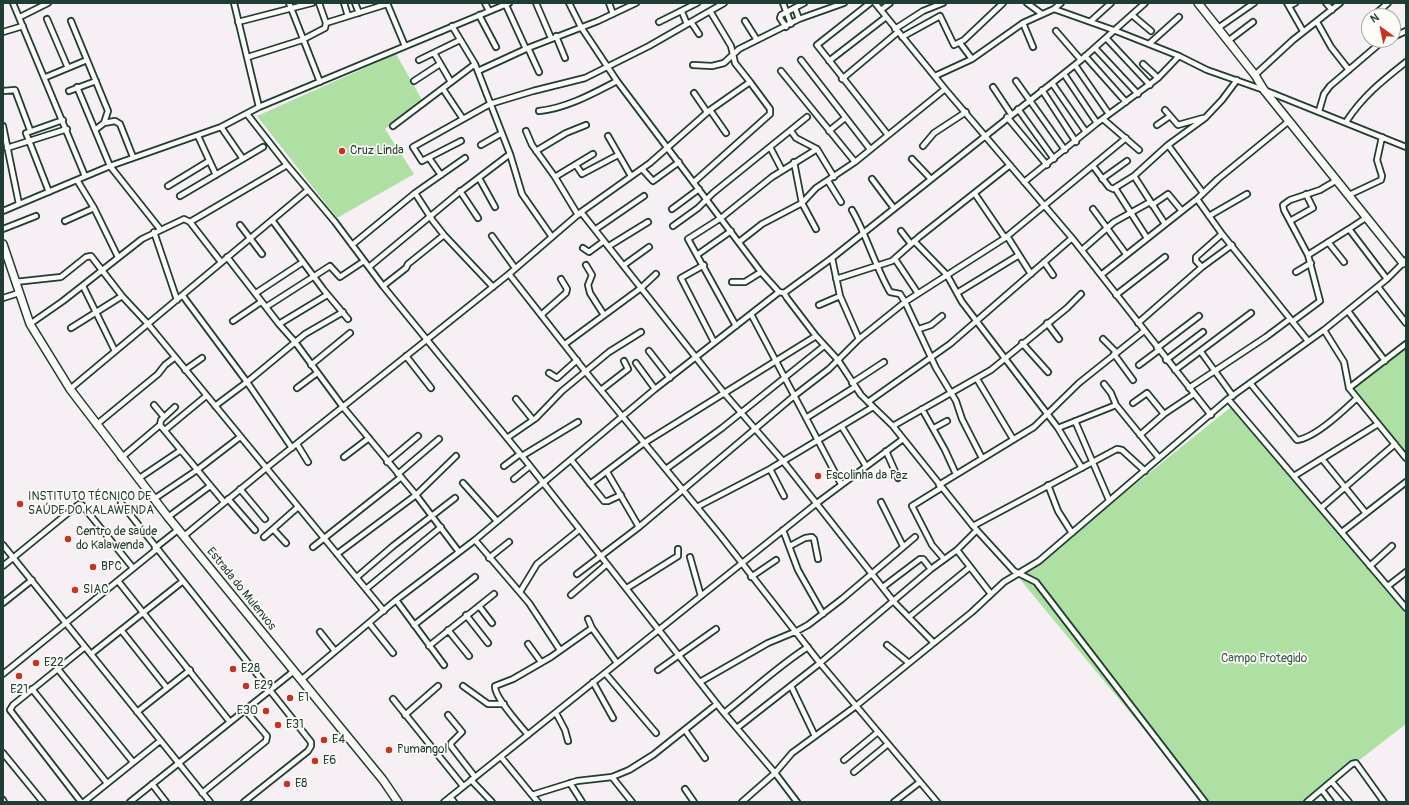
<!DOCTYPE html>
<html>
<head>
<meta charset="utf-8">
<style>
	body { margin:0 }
	#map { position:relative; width:1409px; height:805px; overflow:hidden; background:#f6eff4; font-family:Pangolin,sans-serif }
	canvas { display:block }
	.frame { position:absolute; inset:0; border:4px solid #1f3d34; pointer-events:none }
	.north { position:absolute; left:1361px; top:8px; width:40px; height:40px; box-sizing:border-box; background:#fdfcf7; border:1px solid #a4b0a9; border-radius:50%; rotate:327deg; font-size:11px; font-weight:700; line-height:16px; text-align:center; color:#1f3d34 }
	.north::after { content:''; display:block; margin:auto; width:14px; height:18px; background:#c8321e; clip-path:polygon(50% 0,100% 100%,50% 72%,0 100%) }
</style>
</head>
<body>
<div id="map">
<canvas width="1409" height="805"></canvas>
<div class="frame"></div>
<div class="north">N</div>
</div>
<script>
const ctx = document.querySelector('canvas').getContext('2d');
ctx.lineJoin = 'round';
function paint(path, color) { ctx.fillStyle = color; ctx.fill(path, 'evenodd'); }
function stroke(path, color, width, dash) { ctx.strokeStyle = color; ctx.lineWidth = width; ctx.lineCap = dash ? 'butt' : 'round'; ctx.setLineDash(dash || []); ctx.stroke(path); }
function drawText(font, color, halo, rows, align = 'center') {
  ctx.font = font + ' Pangolin,sans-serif'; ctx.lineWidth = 3.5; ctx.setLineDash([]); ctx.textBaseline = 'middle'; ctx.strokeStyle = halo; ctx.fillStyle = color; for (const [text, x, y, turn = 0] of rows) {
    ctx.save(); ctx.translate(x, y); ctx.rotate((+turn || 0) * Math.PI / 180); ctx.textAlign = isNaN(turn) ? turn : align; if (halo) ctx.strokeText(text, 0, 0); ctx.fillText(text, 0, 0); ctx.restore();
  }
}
const green = new Path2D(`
	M396,54L422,100L385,129L414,174L337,218L257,116Z
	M1406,343V457L1350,387Z
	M1231,407L1406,614V724L1305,802H1204L1019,578Z`);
const street = new Path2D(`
	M13,3L85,176
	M234,3L259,107
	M289,3L320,82
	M344,3L348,16
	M355,3L359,13
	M387,3L405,46
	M485,3L489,11
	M505,3L526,49
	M536,3L551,38
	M569,3L581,27L617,81L761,272L779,292L784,293L787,298L816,336L838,360L861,395L893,426L973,526L1014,571L1036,582L1205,802
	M609,3L613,14
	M783,3L791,24
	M870,3L817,45L888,135
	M875,3L945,89L1072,238L1211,415
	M1027,3L1042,14
	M1287,3L1303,31
	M1326,3L1332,10
	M1289,6L1295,3
	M795,8L799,19
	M1054,9L1116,31L1179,56L1207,70L1264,90L1406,147
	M881,10L890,3
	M710,11L731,46L735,63L750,82
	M682,12L687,24
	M479,15L496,47
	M1132,15L1151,31
	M1373,16L1388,3
	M20,17L48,3
	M47,19L68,68
	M71,21L108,111L104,123L95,130
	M745,21L757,40
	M1091,21L1111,3
	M238,22L312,3
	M659,22L697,3
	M691,22L699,34
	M1317,22L1331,47L1349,70
	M326,23L387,4
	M1023,23L1033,47
	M452,26L475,64L510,154L522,194L552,237
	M786,27L780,18L781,15L804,3
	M1218,28L1254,3
	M895,29L923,11L943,3
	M1056,31L1081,60
	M3,32L23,26
	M556,36L565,58
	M902,37L940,16L954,45L964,40L1003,3
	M1393,37L1406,31
	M1107,39L1150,85
	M1228,41L1253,22
	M960,43L972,59
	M1149,44L1179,17
	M528,48L539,72
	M1095,48L1138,94
	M434,53L451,82
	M1085,56L1126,102
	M248,57L302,40L325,28L326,23L319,3
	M419,60L460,40
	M801,60L870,149
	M829,61L886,17
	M1143,64L1158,78
	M693,65L712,66L724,63L739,49L799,19L844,3
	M1075,65L1109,114
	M478,71L528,48L598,21L636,3
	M781,71L855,162
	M1064,74L1097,123
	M1255,75L1293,40L1340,3
	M935,76L972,59L1023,23L1054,9L1061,3
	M46,77L87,60
	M842,79L898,32
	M414,81L440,64
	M1016,81L1065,150
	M1052,83L1086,132
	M77,87L110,166L160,229
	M993,87L1011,114
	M443,89L463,119
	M1042,90L1076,142
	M3,91L15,90L30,130
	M69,91L96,81
	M694,93L707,112
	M1018,109L1054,159
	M710,110L726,133
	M1165,110L1178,125L1203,118
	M539,111C567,108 592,94 617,81
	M1319,111L1324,94L1330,86L1378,45L1387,40
	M247,114L287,165L335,222L383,286L530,466L724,713L775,773L797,802
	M1007,117L1047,165
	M1103,119L1139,150
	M1346,122C1363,96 1382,81 1406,62
	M104,123L115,121L120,124L133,157
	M1157,125L1170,116
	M3,126L19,204
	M393,126L475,64
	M221,127L243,159
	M526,131L532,145L555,177L578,215
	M791,131L796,138L817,149
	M829,131L845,118
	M198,136L216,175
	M608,136L631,176
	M461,141L422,161L413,147L490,104L533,91L585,78L649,46L724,3
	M481,145L502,133
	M1168,145L1203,193
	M923,146L934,133L966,112
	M770,147L782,170
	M7,148L67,129
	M536,151L566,133L586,125
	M429,158L441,175
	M912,159L930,178
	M794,162L802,203L816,229
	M576,165L582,174L618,155
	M1093,166L1109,187L1113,189L1134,176L1168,145L1205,118L1222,100L1237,80
	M642,169L653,181L679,162
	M1134,176L1165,224
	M555,177L593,154
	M479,178L495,207
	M872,179L893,207
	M1102,179L1127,161
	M77,180L94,208L118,257
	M828,181L841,202
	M1024,182L1097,123L1158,78L1179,56
	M168,186L209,161
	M1115,188L1147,238
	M460,191L478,218
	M49,192L26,133L63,120
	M415,193L433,221L444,235L493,287
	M975,194L1005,238
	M1349,195L1381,180L1382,176L1377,160L1382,137
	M180,196L263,147
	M1197,199L1222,234L1308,341
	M1152,205L1168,194L1182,211
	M672,209L699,189
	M1093,209L1126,254
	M852,210C867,236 875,266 890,292L900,294L905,302L936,368L956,401L962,419L982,458
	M3,211L110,166L221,127L259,107L509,3
	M581,212L724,393L783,461L894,602L934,643
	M1209,216L1247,194
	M1367,217L1349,229L1387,279
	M272,220L323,289L348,319
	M65,221L94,208
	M1290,221L1313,208L1306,194
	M190,222L287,165
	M240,225L262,254
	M673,226L698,208L713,193L807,117
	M3,229L36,216
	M596,229L644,196
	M901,231L911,244
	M154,232L177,300
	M492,236L515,268
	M1007,236L1031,274
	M914,241L947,275L962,302L1058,428L1082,468
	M739,242L762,224L802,203L816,188L855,162L945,89
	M1328,242L1344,262
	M352,245L415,193L465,158
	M609,246L648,222
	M583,248L589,252L604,241
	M1082,250L1114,222L1150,202
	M697,255L731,231
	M1308,255L1349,229
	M227,257L279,324L295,342L343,407L416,495L459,552
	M832,258L840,296L859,339
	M895,259L917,292
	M1044,262L1053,275
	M586,265L592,275L588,285L590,293L604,315
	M624,265L649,247
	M704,265L681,278L714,342
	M369,267L456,195L510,154
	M1202,267L1196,261V257L1222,234
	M1296,272L1311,263
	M509,274L585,371L720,535L820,663L937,802
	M1101,275L1197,199L1218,179L1289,121
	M836,279L892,261L919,237L1010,165
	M15,282L61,277L86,257L91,256L122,296L148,324L384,611
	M732,282H745L761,272
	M83,286L115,351
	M383,286L406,268L408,264L444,235
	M1378,287L1406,323
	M256,293L303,262
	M784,293L832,258L1081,60L1145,3
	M957,293L1019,255
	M1116,295L1165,257
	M183,296L247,382L292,448
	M3,298L19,293
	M819,305L840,296
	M266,307L330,266L340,277L364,261
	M1348,311L1385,361
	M751,314L841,484
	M541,315L566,293L567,289L561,279
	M233,321L261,302
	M1293,321L1320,301L1308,255L1284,210L1283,205L1290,200L1320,190L1337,180
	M1047,323L1059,339
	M1138,323L1202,267L1232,245
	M30,324L63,301L142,239L184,219L190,222L221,262
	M279,324L327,295
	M736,326L688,239L721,218L772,177L817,149L834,177
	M71,328L122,296
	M919,329L931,325L942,316
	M1324,330L1344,362L1349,388L1406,458
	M1103,339L1116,352
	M1022,343L1048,372
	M565,344L641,288L656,274
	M1157,348L1199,316
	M649,351L670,378
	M1201,352L1233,396
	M1114,354L1133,380
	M406,356L431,388
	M1166,360L1203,332
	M636,363L655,389
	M311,365L350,333
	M1139,365L1159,350
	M185,370L202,358
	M1175,370L1251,313
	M549,373L557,378L577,360
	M977,379L1013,439
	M852,383L884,362
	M1250,383L1297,440C1315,438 1343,411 1357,398
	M1104,384L1111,393L1116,405L1159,458
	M297,388L317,373
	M1189,388L1266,337L1290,319
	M1349,388L1406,344
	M70,389L308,190
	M601,390L628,369L624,361
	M516,399L533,420
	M1228,399L1406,608
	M868,402L950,344L1072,238
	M1133,403L1147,393L1164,414
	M154,405L164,417
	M215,406L247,382L305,334L343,312
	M922,409L945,450L956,474
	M806,418L855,387
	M1075,421L1109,500
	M96,425L158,374L165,365L174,358
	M160,425L161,420L175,407
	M893,426L991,370L1067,308L1081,294
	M842,427L866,466
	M934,428L947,421
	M1058,428L1116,405
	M165,430L206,396
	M1140,435L1164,414L1194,394
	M507,438L536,418L562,391L609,352L641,332
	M297,444L308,462
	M886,451L898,478
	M522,456L578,422
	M344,457L369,438
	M121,458L160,425L224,502
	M1322,459L1365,512
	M572,461L604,501H608L621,495
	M387,462L418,436
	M504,466L520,454
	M666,469L722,428L824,346
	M770,469L784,496
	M607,472L639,527
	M398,474L439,439
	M1294,476L1378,424
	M138,479L181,450
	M514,479L530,466
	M463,483L497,521
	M590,484L644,443L816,336
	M939,485L1034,427L1079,383L1144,331
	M1048,485L1058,511L1072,533
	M941,488L912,506L932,545L944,559
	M240,489L265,519
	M154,499L197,470L240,437
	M228,499L255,530
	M881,502L903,546
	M121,503L311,742V746L308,751L244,802
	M697,507L770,469L873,407
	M1321,508L1395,444
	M168,517L210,486
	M973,526L1117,449L1122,450L1145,471
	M273,529L286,543
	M783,530L798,570L823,614
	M1342,532L1406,482
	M184,536L265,469L509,274L581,212L650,163L710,110L750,82L770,109V114L694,182
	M264,537L298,507
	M475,540L529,603L560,650
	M3,545L210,802
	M790,546L805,538L812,537L814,539L818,559
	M313,547L400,478
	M155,548L179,529
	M957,550L991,594
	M337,554L416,495L456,456
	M690,557L701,596
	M489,558L509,542
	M3,566L79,504L82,505L133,568
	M1370,566L1392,546
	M577,574L639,527L794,396L829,369L859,339L905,302L1005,238L1126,138
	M357,577L393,546L455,498
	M751,577L776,560
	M118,581L230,722
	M1388,586L1406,572
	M883,587L920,559H923L931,569
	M627,588L678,556V549
	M366,589L441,527
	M520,592L537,564L579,530
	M571,595L607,564
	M396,600L444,665
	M3,603L32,580
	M479,606L492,623
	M466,615L488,643
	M909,617L970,567
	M588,619L592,628L617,663
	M369,623L393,653
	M414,625L475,577
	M121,630L167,688
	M448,630L469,656
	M320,632L335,651
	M528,644L541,662
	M887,645L909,663
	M429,646L494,594
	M91,654L183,581
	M57,668L133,762
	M658,670L716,629
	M605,673L656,733
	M3,674L157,549
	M301,680L396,600L475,540L655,389L779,292
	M593,682L613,718
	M700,682L768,643L797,631L808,625L842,599L915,537
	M463,686L488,704H504
	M791,686L815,736
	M32,689L107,783
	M393,699L463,786
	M137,712L190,670
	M556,713L565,730L568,741
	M724,713C752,691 778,666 808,647
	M405,715L438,686
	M448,715L462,732L451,743V746L475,777
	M737,728L820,663L931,569L957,550L977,530
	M685,730L705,758
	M528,735C520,725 494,697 495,686L513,679L551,657L592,628
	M3,753L43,802
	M501,757L532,795L577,781L612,777L629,770L653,755L717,704
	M844,760L878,732
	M854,772L888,744
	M612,777L632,802
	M471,780L492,802
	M1332,782L1349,802
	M570,783L582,802
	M152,784L166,802
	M685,789L694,802
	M1322,790L1331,802
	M202,793L266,741L267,736L245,710
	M532,795L538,802
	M450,797L454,802
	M3,800L4,802
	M81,802L10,710L13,705L85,647
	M84,802L160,741
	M130,802L294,671
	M444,802L817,503L903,439
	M742,802L775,773L792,753L856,706L972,612L1004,582L1039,561L1228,399L1324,330L1387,279L1406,260
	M894,802L920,782
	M1307,802L1352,764L1356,763L1384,802`);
const secondary = new Path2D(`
	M1198,3L1255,75L1264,90L1403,263
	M3,244L30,324L70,389L168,517L383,780L398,802`);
const markers = [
	[342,151,4,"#c8321e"],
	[818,476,4,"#c8321e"],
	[20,504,4,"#c8321e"],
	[68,539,4,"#c8321e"],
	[93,567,4,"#c8321e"],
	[75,590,4,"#c8321e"],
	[36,663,4,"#c8321e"],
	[233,669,4,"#c8321e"],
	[19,676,4,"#c8321e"],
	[246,686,4,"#c8321e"],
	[290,698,4,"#c8321e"],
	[266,711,4,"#c8321e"],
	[278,725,4,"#c8321e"],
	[324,740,4,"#c8321e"],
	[389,750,4,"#c8321e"],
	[315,761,4,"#c8321e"],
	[287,784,4,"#c8321e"]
];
const poiNames = [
	["Cruz Linda",350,151],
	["Escolinha da Paz",826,476],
	["INSTITUTO TÉCNICO DE",28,497],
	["SAÚDE DO KALAWENDA",28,511],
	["Centro de saúde",76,532],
	["do Kalawenda",76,546],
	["BPC",101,567],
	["SIAC",83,590],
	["E22",44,663],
	["E28",241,669],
	["E29",254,686],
	["E21",19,690,"center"],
	["E1",298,698],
	["E30",258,711,"right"],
	["E31",286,725],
	["E4",332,740],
	["Pumangol",397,750],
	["E6",323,761],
	["E8",295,784]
];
const streetNames = [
	["Estrada do Mulenvos",241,589,51]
];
const parkNames = [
	["Campo Protegido",1264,659]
];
paint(green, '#ade0a2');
stroke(street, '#1f3d34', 8);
stroke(secondary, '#1f3d34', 10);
stroke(street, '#fdfcf7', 4.5);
stroke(secondary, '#fdfcf7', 7);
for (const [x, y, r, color] of markers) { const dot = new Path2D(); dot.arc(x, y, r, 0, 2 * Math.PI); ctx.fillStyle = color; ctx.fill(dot); stroke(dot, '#fdfcf7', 1.5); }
drawText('12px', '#1f3d34', '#fdfcf7', poiNames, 'left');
drawText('12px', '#1f3d34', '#fdfcf7', streetNames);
drawText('12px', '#3b5e4a', '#fdfcf7', parkNames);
</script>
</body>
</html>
